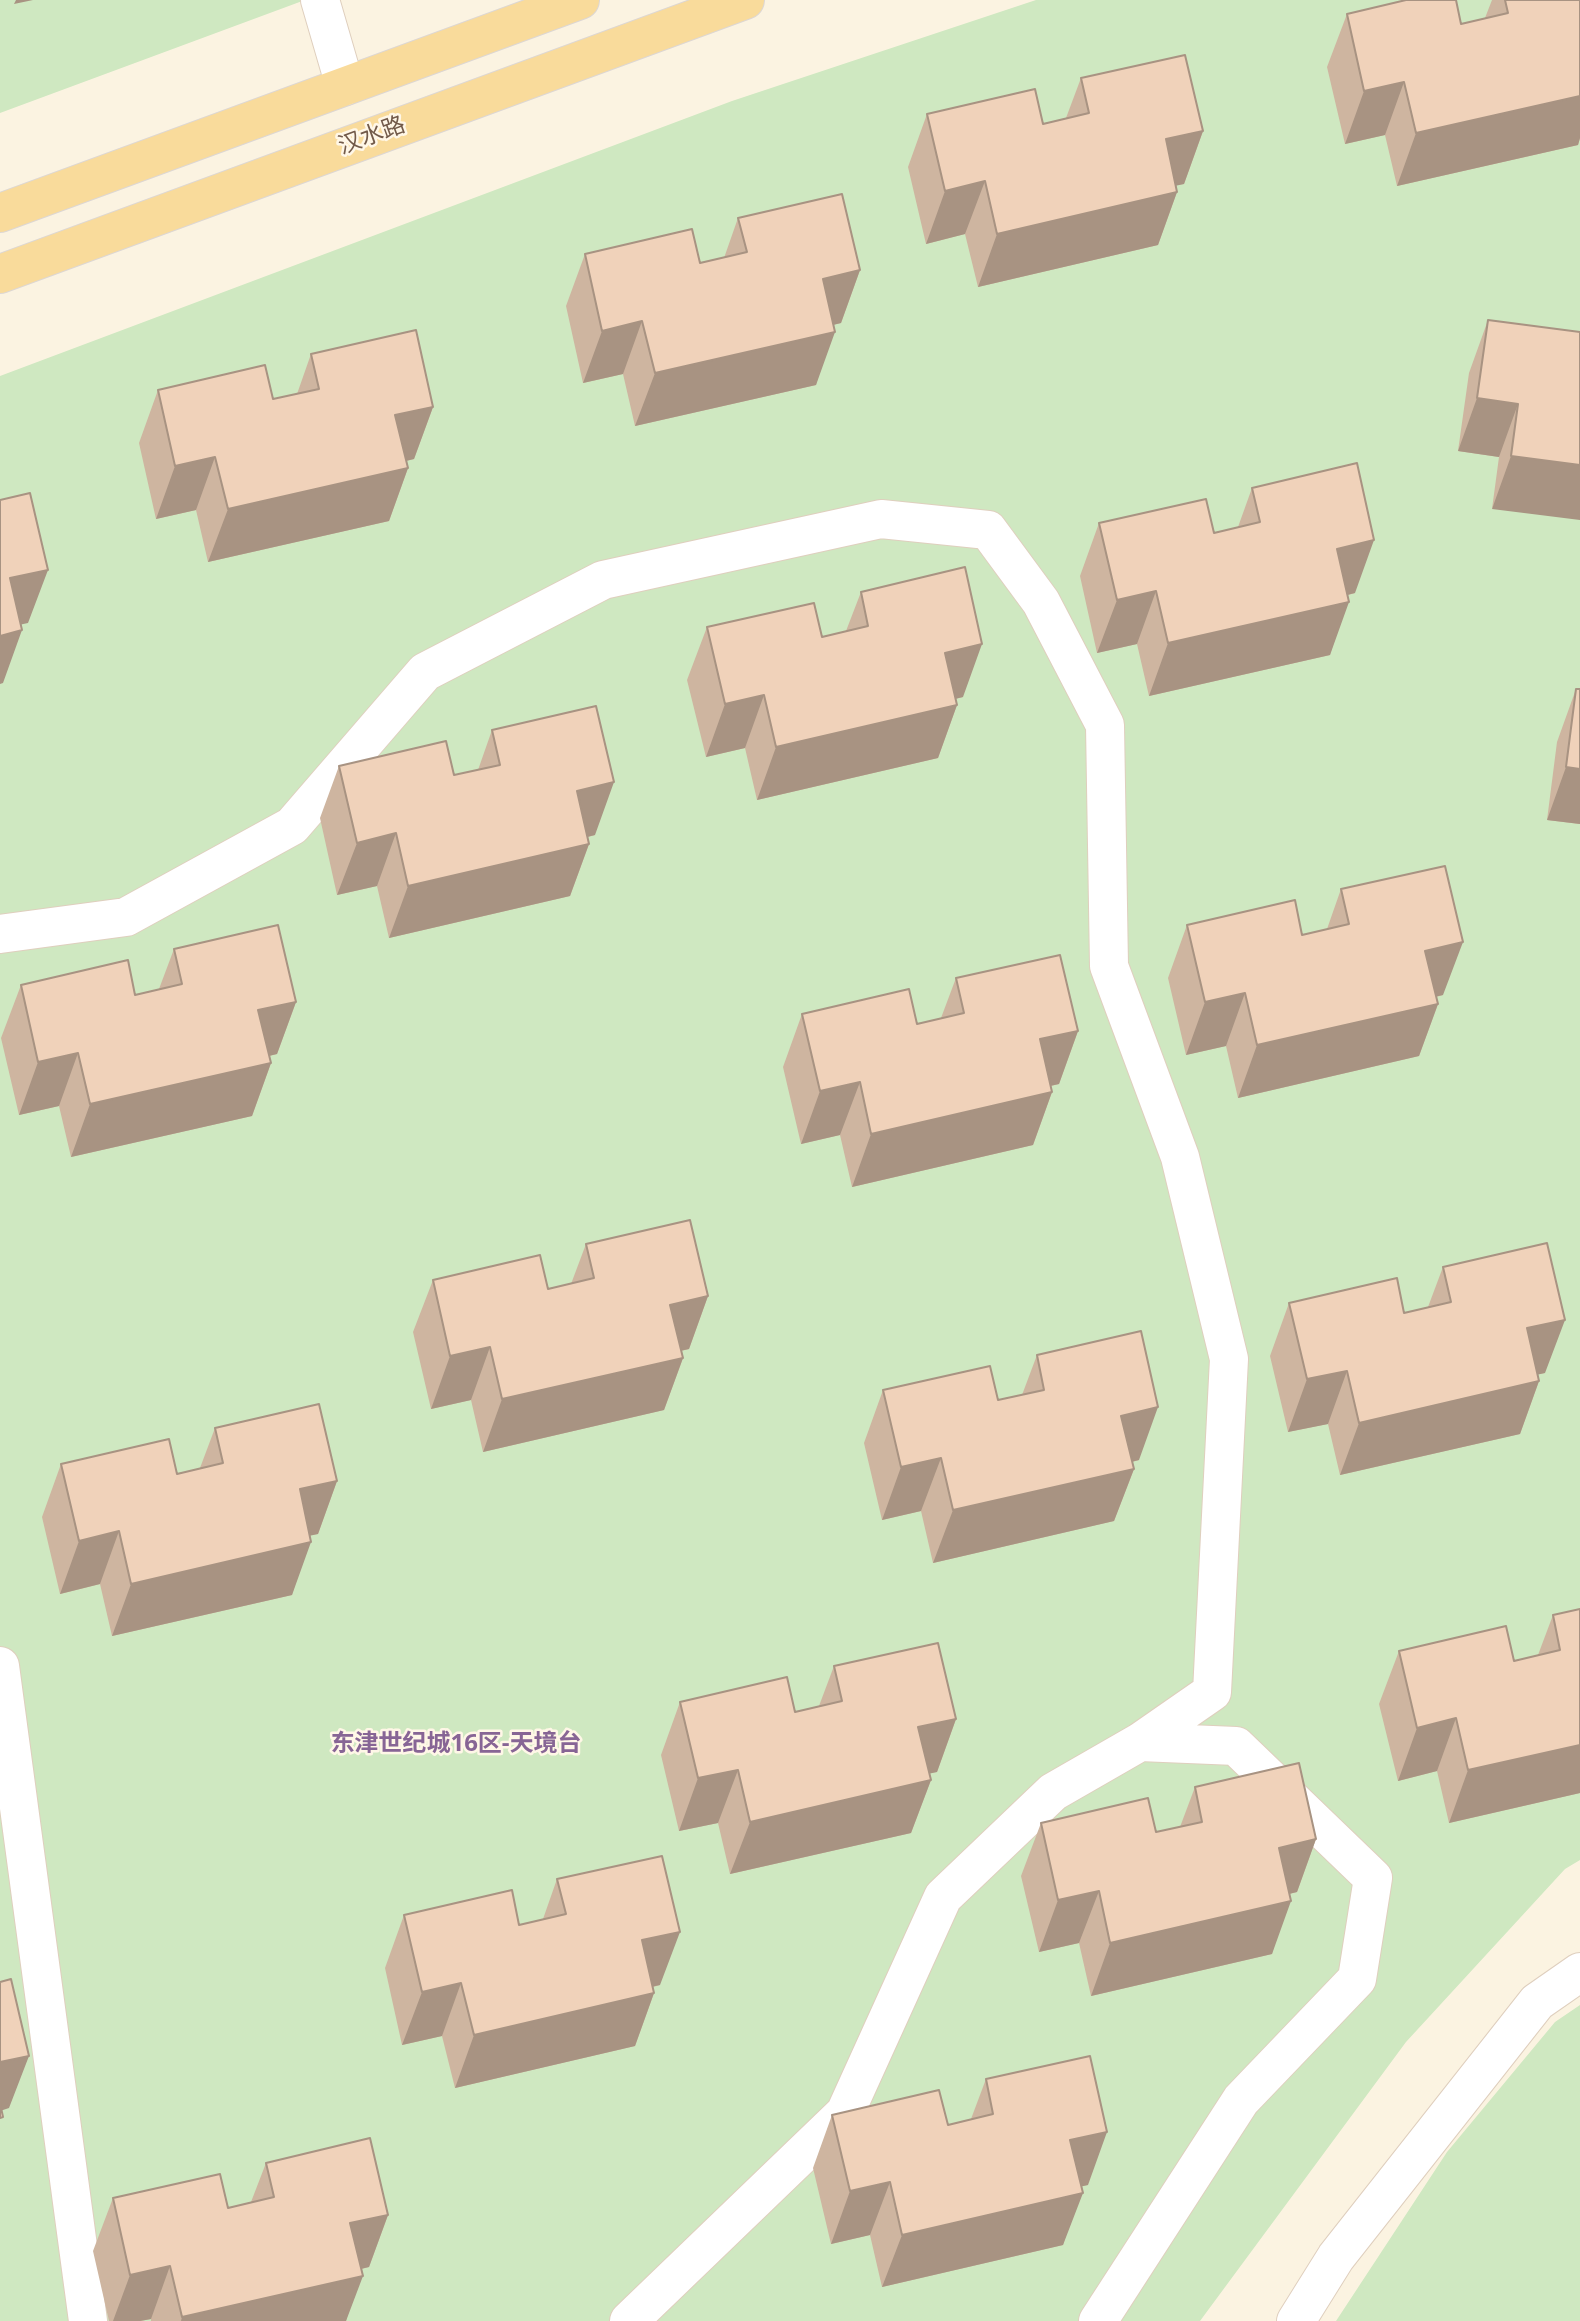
<!DOCTYPE html>
<html>
<head>
<meta charset="utf-8">
<style>
	body { margin:0 }
	canvas { display:block; background:#fbf3e1 }
</style>
</head>
<body>
<canvas width="1580" height="2321"></canvas>
<script>
const ctx = document.querySelector('canvas').getContext('2d');
ctx.lineJoin = 'round';
function paint(path, color) { ctx.fillStyle = color; ctx.fill(path, 'evenodd'); }
function stroke(path, color, width, dash) { ctx.strokeStyle = color; ctx.lineWidth = width; ctx.lineCap = dash ? 'butt' : 'round'; ctx.setLineDash(dash || []); ctx.stroke(path); }
function drawText(font, color, halo, rows, align = 'center') {
  ctx.font = font + ' "Open Sans","Noto Sans SC",sans-serif'; ctx.lineWidth = 5; ctx.setLineDash([]); ctx.textBaseline = 'middle'; ctx.strokeStyle = halo; ctx.fillStyle = color; for (const [text, x, y, turn = 0] of rows) {
    ctx.save(); ctx.translate(x, y); ctx.rotate((+turn || 0) * Math.PI / 180); ctx.textAlign = isNaN(turn) ? turn : align; if (halo) ctx.strokeText(text, 0, 0); ctx.fillText(text, 0, 0); ctx.restore();
  }
}
const green = new Path2D(`
	M0,0H305L0,113Z
	M1036,0H1580V1860L1565,1869L1406,2042L1200,2321H0V376L732,101Z
	M1580,2005V2321H1336L1447,2152L1555,2022Z`);
const minor = new Path2D(`
	M320,0L345,86
	M0,934L126,917L292,826L425,672L603,580L881,519L988,530L1041,602L1105,725L1109,966L1180,1157L1229,1359L1212,1692L1140,1742L1053,1792L943,1897L845,2113L629,2321
	M0,1666L88,2321
	M1098,2321L1241,2100L1357,1979L1373,1878L1236,1746L1140,1742
	M1296,2321L1336,2257L1537,2002L1580,1972`);
const major = new Path2D(`
	M0,213L580,0
	M0,274L745,0`);
const wall = new Path2D(`
	M1492,0H1580V138L1578,145L1397,186L1385,135L1345,144L1327,67L1347,14L1461,24L1485,18Z
	M1081,78L1203,131L1184,184L1176,185L1177,192L1158,245L978,287L965,234L926,244L908,167L927,114L1043,124L1066,118Z
	M738,218L860,270L841,323L833,325L816,385L635,426L623,374L583,383L566,306L585,254L700,263L724,258Z
	M1488,320L1580,332L1492,509L1499,457L1458,451L1469,373Z
	M311,354L433,407L414,459L406,461L408,468L389,521L208,562L196,510L156,519L139,443L158,390L273,399L297,394Z
	M1252,488L1355,593L1348,595L1330,655L1149,696L1137,644L1097,653L1080,576L1099,523L1214,533L1238,527Z
	M861,592L963,697L955,699L957,705L938,758L757,800L745,748L706,757L687,680L707,627L822,637L846,631Z
	M1576,689L1580,824L1547,820L1557,742Z
	M492,730L595,835L588,837L589,844L570,896L389,938L377,886L337,895L320,818L339,766L454,775L478,770Z
	M1341,889L1443,995L1436,997L1438,1004L1419,1056L1238,1098L1226,1046L1186,1055L1168,978L1187,925L1302,935L1327,929Z
	M174,949L296,1002L277,1054L269,1056L271,1063L252,1116L71,1157L59,1106L19,1115L1,1038L21,985L135,995L159,989Z
	M956,978L1078,1031L1059,1084L1051,1086L1052,1092L1033,1145L852,1187L840,1135L801,1144L783,1067L802,1014L917,1024L941,1018Z
	M586,1244L708,1296L689,1349L681,1351L683,1358L664,1410L483,1452L471,1400L431,1409L413,1332L433,1280L548,1289L571,1284Z
	M1443,1267L1545,1373L1538,1374L1539,1381L1520,1434L1340,1475L1328,1424L1288,1432L1270,1356L1289,1303L1404,1313L1428,1307Z
	M1037,1355L1139,1460L1132,1462L1134,1469L1114,1521L933,1563L921,1511L882,1520L864,1443L883,1390L998,1400L1022,1395Z
	M215,1428L337,1481L318,1534L310,1535L292,1595L112,1636L100,1584L60,1594L42,1517L61,1464L177,1474L200,1468Z
	M1580,1609V1793L1449,1823L1437,1771L1398,1781L1379,1704L1399,1651L1514,1661L1538,1655L1553,1615Z
	M834,1666L956,1719L937,1772L929,1773L931,1780L911,1833L730,1874L718,1823L679,1831L661,1755L680,1702L795,1712L819,1706Z
	M1195,1787L1316,1839L1297,1892L1289,1894L1272,1954L1091,1996L1079,1943L1039,1952L1021,1876L1041,1823L1156,1832L1180,1827Z
	M557,1879L660,1985L653,1987L654,1993L635,2046L455,2088L442,2036L402,2045L385,1968L404,1915L519,1925L543,1919Z
	M986,2079L1088,2185L1081,2186L1063,2245L882,2287L870,2235L831,2244L813,2168L832,2115L948,2125L971,2119Z
	M266,2163L388,2215L369,2267L361,2269L346,2321H151V2319L140,2321H109L93,2251L113,2198L228,2208L251,2202Z`);
const shadedWall = new Path2D(`
	M16,0H33L14,4Z
	M1404,82L1385,135L1345,144L1364,91Z
	M1580,96V138L1578,145L1397,186L1416,133Z
	M1203,131L1184,184L1146,192L1166,139Z
	M985,181L965,234L926,244L945,191Z
	M1177,192L1158,245L978,287L997,234Z
	M860,270L841,323L803,332L823,279Z
	M642,321L623,374L583,383L602,331Z
	M835,332L816,385L635,426L655,373Z
	M1477,398L1518,404L1499,457L1458,451Z
	M433,407L414,459L376,468L395,415Z
	M1511,456L1580,465V520L1492,509Z
	M215,457L196,510L156,519L175,466Z
	M408,468L389,521L208,562L228,509Z
	M1374,540L1355,593L1318,602L1337,549Z
	M48,570L28,623L0,629L10,578Z
	M1156,591L1137,644L1097,653L1117,600Z
	M1349,602L1330,655L1149,696L1168,643Z
	M22,630L3,683L0,684V636Z
	M982,644L963,697L926,706L945,653Z
	M764,695L745,748L706,757L725,704Z
	M957,705L938,758L757,800L776,747Z
	M1566,767L1580,769V824L1547,820Z
	M614,782L595,835L558,844L577,791Z
	M396,833L377,886L337,895L357,843Z
	M589,844L570,896L389,938L408,886Z
	M1463,942L1443,995L1406,1003L1425,951Z
	M1245,993L1226,1046L1186,1055L1205,1002Z
	M296,1002L277,1054L239,1063L258,1010Z
	M1438,1004L1419,1056L1238,1098L1257,1045Z
	M1078,1031L1059,1084L1021,1092L1040,1039Z
	M78,1053L59,1106L19,1115L38,1062Z
	M271,1063L252,1116L71,1157L90,1104Z
	M860,1082L840,1135L801,1144L820,1091Z
	M1052,1092L1033,1145L852,1187L871,1134Z
	M708,1296L689,1349L651,1357L670,1305Z
	M1565,1320L1545,1373L1508,1381L1527,1328Z
	M490,1347L471,1400L431,1409L450,1356Z
	M683,1358L664,1410L483,1452L502,1399Z
	M1347,1371L1328,1424L1288,1432L1307,1379Z
	M1539,1381L1520,1434L1340,1475L1359,1423Z
	M1158,1407L1139,1460L1102,1469L1121,1416Z
	M941,1458L921,1511L882,1520L901,1467Z
	M1134,1469L1114,1521L933,1563L953,1510Z
	M337,1481L318,1534L280,1542L300,1489Z
	M119,1531L100,1584L60,1594L79,1541Z
	M311,1542L292,1595L112,1636L131,1584Z
	M1456,1718L1437,1771L1398,1781L1417,1728Z
	M956,1719L937,1772L899,1780L918,1727Z
	M1580,1745V1793L1449,1823L1468,1770Z
	M738,1770L718,1823L679,1831L698,1778Z
	M931,1780L911,1833L730,1874L750,1822Z
	M1316,1839L1297,1892L1260,1901L1279,1848Z
	M1099,1891L1079,1943L1039,1952L1058,1900Z
	M1291,1901L1272,1954L1091,1996L1110,1943Z
	M680,1932L660,1985L622,1993L642,1940Z
	M461,1983L442,2036L402,2045L422,1992Z
	M654,1993L635,2046L455,2088L474,2035Z
	M29,2056L9,2108L0,2111V2062Z
	M1107,2132L1088,2185L1051,2193L1070,2140Z
	M890,2182L870,2235L831,2244L850,2191Z
	M1083,2193L1063,2245L882,2287L902,2235Z
	M388,2215L369,2267L331,2276L350,2223Z
	M170,2266L151,2319L140,2321H113L130,2275Z
	M363,2276L346,2321H181L182,2317Z`);
const building = new Path2D(`
	M1406,0H1456L1461,24L1508,13L1505,0H1580V96L1416,133L1404,82L1364,91L1347,14Z
	M1185,55L1203,131L1166,139L1177,192L997,234L985,181L945,191L927,114L1035,89L1043,124L1089,113L1081,78Z
	M842,194L860,270L823,279L835,332L655,373L642,321L602,331L585,254L692,229L700,263L747,252L738,218Z
	M1488,320L1580,332V465L1511,456L1518,404L1477,398Z
	M416,330L433,407L395,415L408,468L228,509L215,457L175,466L158,390L265,365L273,399L319,389L311,354Z
	M1357,463L1374,540L1337,549L1349,602L1168,643L1156,591L1117,600L1099,523L1206,499L1214,533L1260,522L1252,488Z
	M30,493L48,570L10,578L22,630L0,636V500Z
	M965,567L982,644L945,653L957,705L776,747L764,695L725,704L707,627L814,603L822,637L868,626L861,592Z
	M1576,689H1580V769L1566,767Z
	M596,706L614,782L577,791L589,844L408,886L396,833L357,843L339,766L446,741L454,775L500,765L492,730Z
	M1445,866L1463,942L1425,951L1438,1004L1257,1045L1245,993L1205,1002L1187,925L1295,900L1302,935L1349,924L1341,889Z
	M278,925L296,1002L258,1010L271,1063L90,1104L78,1053L38,1062L21,985L128,960L135,995L182,984L174,949Z
	M1060,955L1078,1031L1040,1039L1052,1092L871,1134L860,1082L820,1091L802,1014L909,989L917,1024L964,1013L956,978Z
	M690,1220L708,1296L670,1305L683,1358L502,1399L490,1347L450,1356L433,1280L540,1255L548,1289L594,1278L586,1244Z
	M1547,1243L1565,1320L1527,1328L1539,1381L1359,1423L1347,1371L1307,1379L1289,1303L1397,1278L1404,1313L1451,1302L1443,1267Z
	M1141,1331L1158,1407L1121,1416L1134,1469L953,1510L941,1458L901,1467L883,1390L990,1366L998,1400L1044,1390L1037,1355Z
	M319,1404L337,1481L300,1489L311,1542L131,1584L119,1531L79,1541L61,1464L169,1439L177,1474L223,1463L215,1428Z
	M1580,1609V1745L1468,1770L1456,1718L1417,1728L1399,1651L1506,1626L1514,1661L1560,1650L1553,1615Z
	M938,1643L956,1719L918,1727L931,1780L750,1822L738,1770L698,1778L680,1702L787,1677L795,1712L842,1701L834,1666Z
	M1299,1763L1316,1839L1279,1848L1291,1901L1110,1943L1099,1891L1058,1900L1041,1823L1148,1798L1156,1832L1202,1822L1195,1787Z
	M662,1856L680,1932L642,1940L654,1993L474,2035L461,1983L422,1992L404,1915L512,1890L519,1925L566,1914L557,1879Z
	M11,1979L29,2056L0,2062V1982Z
	M1090,2056L1107,2132L1070,2140L1083,2193L902,2235L890,2182L850,2191L832,2115L939,2090L948,2125L993,2114L986,2079Z
	M0,2103L3,2117L0,2118Z
	M370,2138L388,2215L350,2223L363,2276L182,2317L170,2266L130,2275L113,2198L220,2174L228,2208L274,2197L266,2163Z`);
const streetNames = [
	["汉水路",372,136,-20]
];
const neighbourhoodNames = [
	["东津世纪城16区-天境台",456,1744]
];
paint(green, '#cfe8c1');
stroke(minor, '#dfcfbe', 40);
stroke(major, '#ddd7d3', 40);
stroke(minor, '#fff', 38);
stroke(major, '#f9db9b', 38);
paint(wall, '#ceb5a0');
paint(shadedWall, '#a89382');
paint(building, '#f0d2ba');
stroke(building, '#a89382', 2);
drawText('23px', '#725a49', '#fff7e7', streetNames);
drawText('bold 24px', '#876595', '#fff7e7', neighbourhoodNames);
</script>
</body>
</html>
